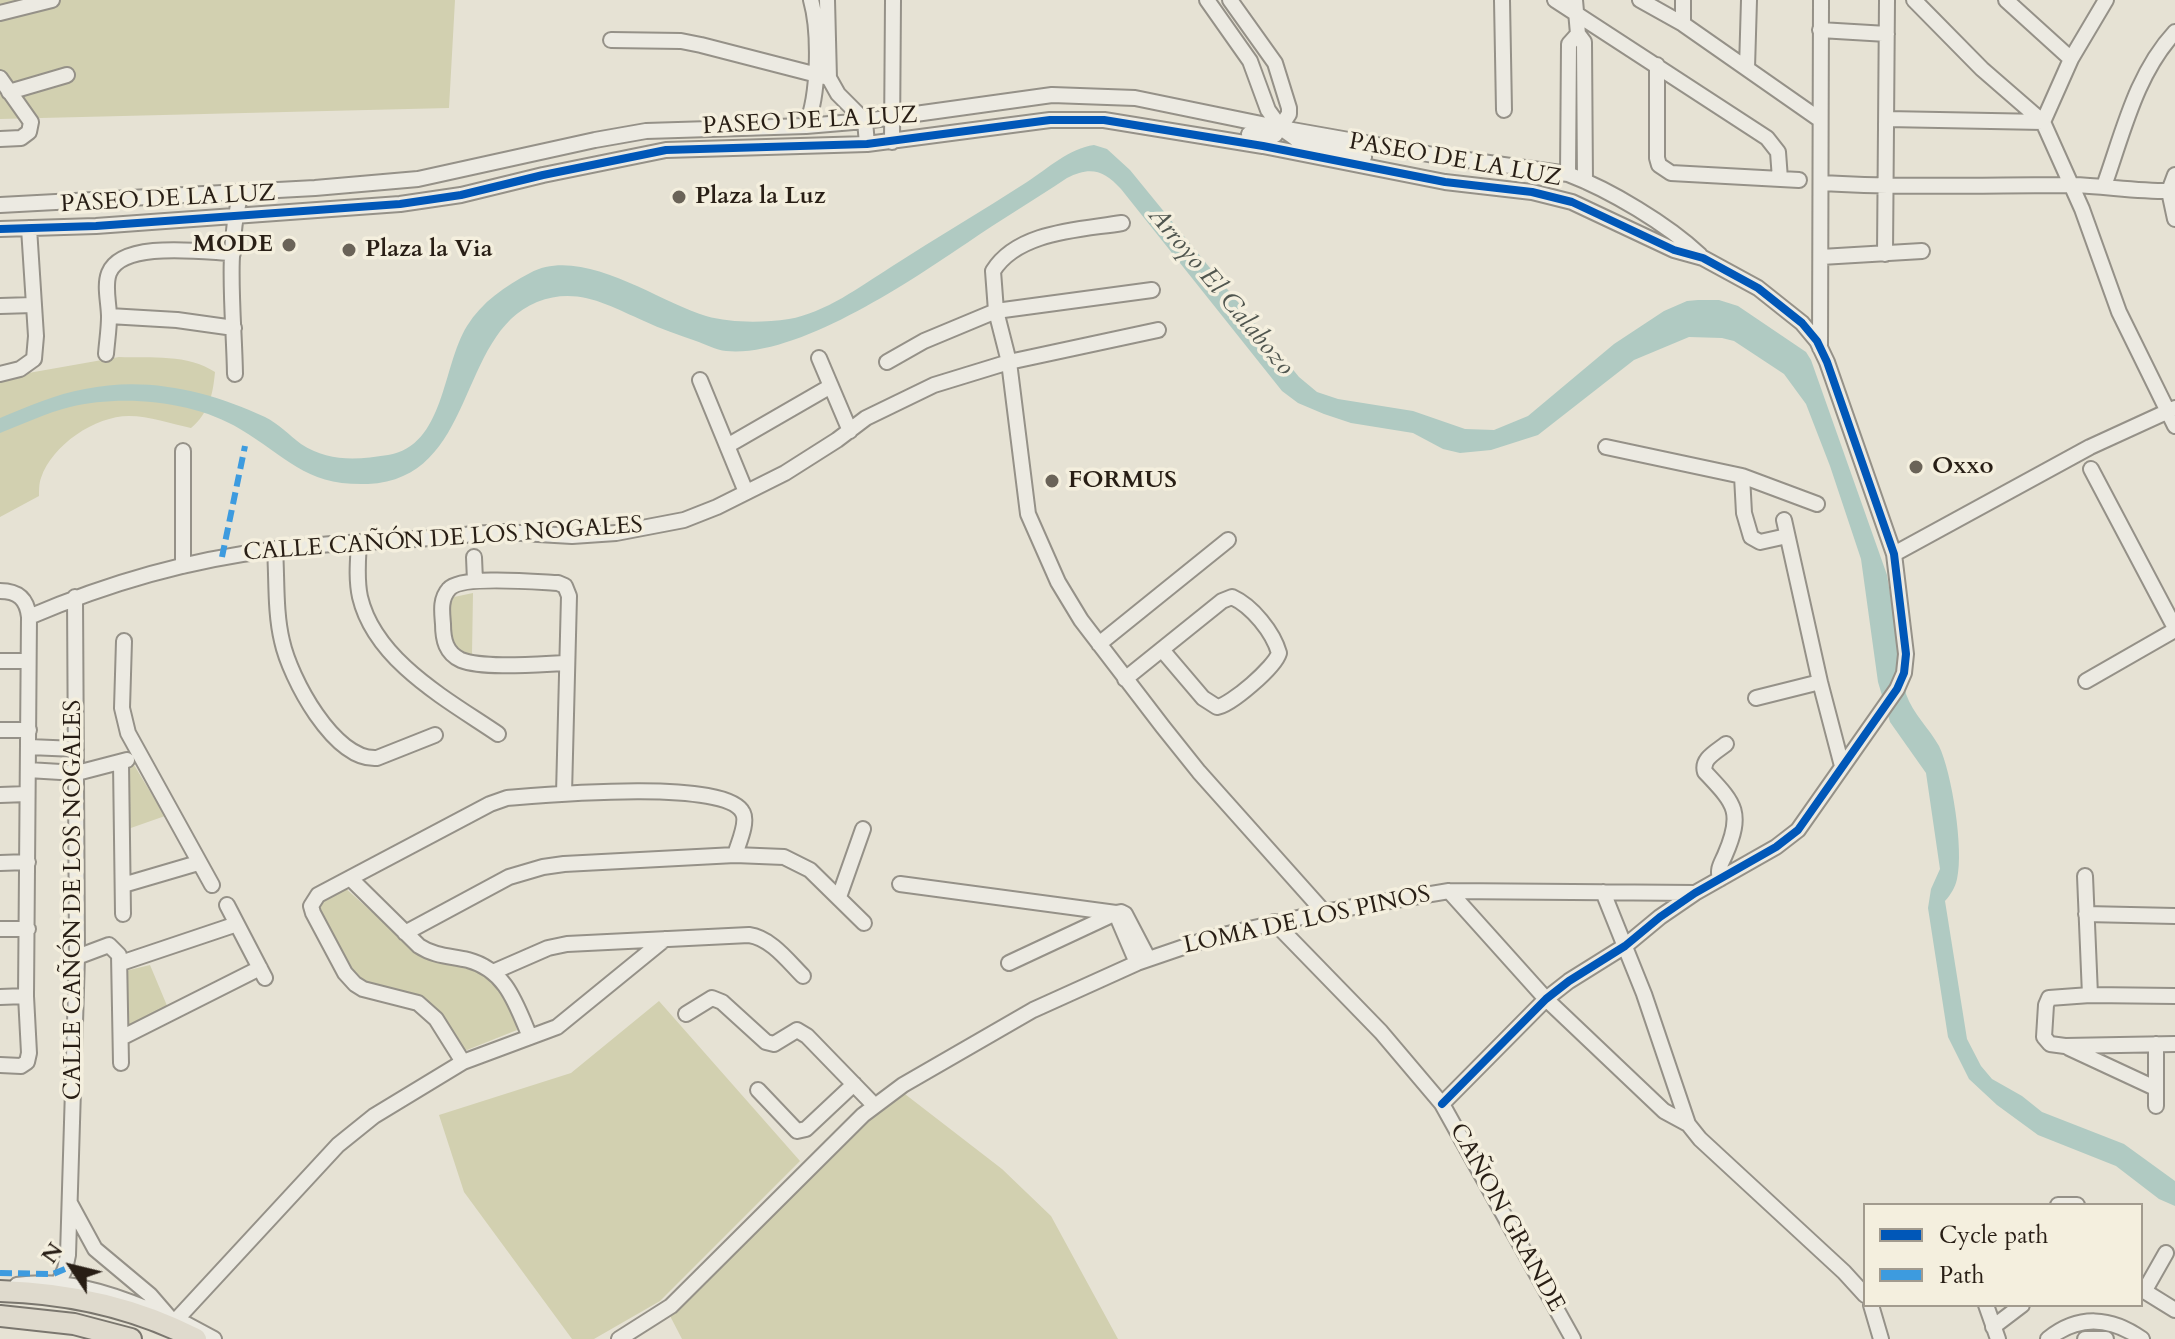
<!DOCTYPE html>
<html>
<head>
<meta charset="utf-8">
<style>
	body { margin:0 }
	#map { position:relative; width:2175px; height:1339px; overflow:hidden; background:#e6e2d4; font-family:Cardo,serif }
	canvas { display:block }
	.legend { position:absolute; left:1863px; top:1203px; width:280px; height:104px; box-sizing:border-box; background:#f4efde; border:2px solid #a29b8e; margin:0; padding:10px 14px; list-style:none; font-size:24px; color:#281e15 }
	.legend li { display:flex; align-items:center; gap:16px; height:40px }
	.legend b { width:40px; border:2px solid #a29b8e }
	.north { position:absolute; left:32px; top:1227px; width:80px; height:80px; -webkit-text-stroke:6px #f4efde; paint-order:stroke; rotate:305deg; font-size:22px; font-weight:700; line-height:32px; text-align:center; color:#281e15 }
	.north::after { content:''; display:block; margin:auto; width:28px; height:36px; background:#281e15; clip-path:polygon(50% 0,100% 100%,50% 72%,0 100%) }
</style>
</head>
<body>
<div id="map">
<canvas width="2175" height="1339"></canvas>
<ul class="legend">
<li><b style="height:10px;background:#0057b8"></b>Cycle path</li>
<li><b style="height:10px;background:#3d9bdf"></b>Path</li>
</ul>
<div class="north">N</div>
</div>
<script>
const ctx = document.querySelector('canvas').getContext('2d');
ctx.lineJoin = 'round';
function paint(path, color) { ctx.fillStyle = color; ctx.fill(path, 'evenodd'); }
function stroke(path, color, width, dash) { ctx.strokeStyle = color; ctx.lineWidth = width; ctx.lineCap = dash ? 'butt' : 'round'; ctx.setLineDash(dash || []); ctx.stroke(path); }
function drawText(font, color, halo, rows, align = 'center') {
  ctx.font = font + ' Cardo,serif'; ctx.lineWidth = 7; ctx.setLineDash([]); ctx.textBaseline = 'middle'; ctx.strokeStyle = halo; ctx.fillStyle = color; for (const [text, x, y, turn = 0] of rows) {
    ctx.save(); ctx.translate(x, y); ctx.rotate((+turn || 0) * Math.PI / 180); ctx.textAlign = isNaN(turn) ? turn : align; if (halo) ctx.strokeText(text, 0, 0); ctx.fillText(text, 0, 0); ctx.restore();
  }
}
const green = new Path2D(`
	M0,0H455L449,108L0,119Z
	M119,357C151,358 188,354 215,372C213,394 209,413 191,428C172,424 149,416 129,416C95,416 52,445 41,478C39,483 39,491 39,496L0,517V378Z
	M473,593L472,654L458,652L447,641L448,609L454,597Z
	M134,765L165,816L128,829L125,769Z
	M344,887L419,954L477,968L497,981L512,1003L517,1030L462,1052L440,1016L417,995L361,984L349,970L316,905Z
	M150,965L168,1008L135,1025L124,1024L125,971Z
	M659,1001L800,1161L660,1301L594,1339H572L464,1192L439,1115L571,1073Z
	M901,1091L1002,1169L1051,1216L1118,1339H682L669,1314L846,1141Z`);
const water = new Path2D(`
	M1094,145L1107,149L1130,170L1299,377L1317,392L1338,399L1413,411L1465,429L1494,430L1528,416L1614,344L1664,311L1687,301L1698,300H1719L1738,306L1806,352L1811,360L1887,575L1906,694C1913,714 1929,728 1939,746C1952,773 1964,850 1957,879C1955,888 1951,894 1945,901L1967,1039L1981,1066L1992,1079L2022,1096L2042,1112L2124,1144L2175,1181V1206L2159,1199L2116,1166L2038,1135L1997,1105L1969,1079L1948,1037L1928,908L1931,889L1940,869L1926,773L1890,722L1878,682L1861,559L1830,466L1806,404L1784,374L1734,341L1722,338L1689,337L1634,360L1538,435L1491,450L1460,453L1443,449L1413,433L1351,423L1324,414L1298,403L1282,391L1121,189C1104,170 1090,166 1067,178C1034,200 1000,220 967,243C909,282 797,358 726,351C716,350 705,344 696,341C679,335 661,329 644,321C608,305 577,286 537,302C456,335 477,479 368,484C305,486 289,458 240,429C195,401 122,394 70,407C46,413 23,424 0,433V418C27,407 56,394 85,389C147,376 209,391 265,417C279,424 289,435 301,444C328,462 357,460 388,455C445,446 442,366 467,326C482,302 505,286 530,273C582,245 658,302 706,316C731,323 762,323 789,319C825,313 861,286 891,267C936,238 982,211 1027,182C1047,169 1070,148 1094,145Z`);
const minor = new Path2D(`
	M827,0L829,78L838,94L865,121L867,144
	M1207,0L1250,61L1268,110L1281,128L1302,143L1364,157
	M1230,0L1275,63L1289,108V114L1275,135L1268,137L1249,134
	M1502,0L1504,110
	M1555,0L1767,138L1778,152L1780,179
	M1575,0L1578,34L1584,42L1585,181
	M1640,0L1683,24L1819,119
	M1914,0L1982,69L2043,122
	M2006,0L2071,59
	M2106,0L2071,59L2043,122L2082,209L2119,312L2175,426
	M0,13L52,0
	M1683,24V0
	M1820,30L1887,34
	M611,40L681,41L701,45L829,78
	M1657,65V158L1659,165L1671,173L1799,180
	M1747,68L1749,0
	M0,78L31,122L29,132L21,138L0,139
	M9,92L67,75
	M1887,119L2043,122
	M806,126C819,96 820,32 811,0
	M892,142L893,0
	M1568,174L1569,44L1578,34
	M2175,175L2169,191L2175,219
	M1821,183C1905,188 1988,185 2072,185C2106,186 2140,192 2175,191
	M2104,186C2123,133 2136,74 2175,32
	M0,205L315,188L418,179L595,140L646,131L806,126L865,121L1052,95L1135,98L1281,128L1439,156L1568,174C1610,190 1667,224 1700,255
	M1122,223C1080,230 1018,231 993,271L996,311L1009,362L1028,514L1058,582L1081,620L1163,727L1199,772L1324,912
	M0,229L96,226L400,204L461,195L543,175L666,150L867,144L1050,120H1104L1263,146L1445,182L1532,192L1572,202L1674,250L1703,258L1758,288L1802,323L1817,341L1827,362L1894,554L1906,654L1904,673L1897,689L1798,830L1776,847L1695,893L1660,917L1625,946L1569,981L1546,999L1442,1104
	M1885,254L1887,0
	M1821,257L1922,251
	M0,306L33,305
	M109,316L177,320L234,328
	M1820,348L1821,0
	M106,354C107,341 109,329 109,317C109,303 104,286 109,273C122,240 204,252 233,253
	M819,358L850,431
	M887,362L924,341L996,311L1152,290
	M0,374L20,369L34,359L36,336L29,228
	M235,374C234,315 225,251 241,193
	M700,380L746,492
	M727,446L831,386
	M1606,447L1742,476L1817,504
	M2091,469L2175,628
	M1742,476L1744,513L1751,537L1760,542L1787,536
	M1784,520L1820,682L1842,766
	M359,542C358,560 356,579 360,597C375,661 448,700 498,734
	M275,549C277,579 275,612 282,641C290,678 334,761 377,758L435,735
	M1894,554L2090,447L2175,408
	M474,557L475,581
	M183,566V451
	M0,591C18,591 27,599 29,617L26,996L29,1053L27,1062L21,1066L0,1065
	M29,617C106,584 188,560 271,550C338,541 406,542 473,534L504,532L572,536L616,533L684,520L717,507L785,473L837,440L866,418L934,385L1009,362L1158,330
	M124,641L122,708L128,733L212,885
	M1099,644L1228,540
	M0,661H28
	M1125,679L1222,601L1232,597C1252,606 1273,632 1279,653C1275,667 1231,705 1217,707L1203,698L1163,651
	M2086,681L2175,630
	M1756,698L1820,682
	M0,730H29
	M29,747L76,749
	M121,763L123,914
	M28,770L77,773L127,760
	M564,794L569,596L565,586L558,583C537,582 461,575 449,589C440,599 442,612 443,624C443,640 446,653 461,660C484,669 540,664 566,663
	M0,795L27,794
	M0,863L28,862
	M2085,876L2090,995
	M350,878L419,946C434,956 450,956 468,960C506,970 516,1004 530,1037
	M1720,879C1717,869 1721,864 1725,855C1744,811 1734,803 1705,772C1701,759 1716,752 1726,744
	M900,884L1116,913L1121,912L1125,914L1148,958
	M123,885L198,863
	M1449,891L1546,999L1664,1111L1688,1124
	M1603,892L1644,994L1688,1124L1700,1139L1844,1272L1865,1295
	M839,897L863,829
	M227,905L265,978
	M2086,914L2175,916
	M1119,921L1137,963
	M1274,922L1381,1032L1442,1104L1573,1339
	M0,929H28
	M405,933L509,877L543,867L564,864L735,855L784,857L810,870L864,923
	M77,957L109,945L119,955L121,1063
	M121,963L237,924
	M1009,963L1116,913
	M493,972L548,948L567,944L749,935C771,938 788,961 803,976
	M2175,996L2090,995L2049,998L2046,1005L2044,1037L2050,1044L2065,1046L2175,1044
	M0,997L26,996
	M686,1014L712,998L722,1002L766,1042L774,1044L797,1030L807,1036L875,1106
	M121,1038L260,968
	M2156,1044V1106
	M2069,1048L2155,1088
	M463,1062L436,1019L418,1003L363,989L355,984L345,973L313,913L311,906L318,895L490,804L507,798C544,795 727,778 743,813C748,823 738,844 735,855
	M758,1090L797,1131L806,1129L854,1084
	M70,1203L95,1249L150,1295L169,1317
	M2058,1205H2077
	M58,1284L65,1269L68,1255L77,957L75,597
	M17,1285C62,1278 107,1292 148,1309
	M2141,1289L2175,1310
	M2145,1290L2166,1253
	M1871,1305L1881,1339
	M1986,1305L1998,1339
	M177,1319L338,1145L374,1116L463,1062L557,1027L665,939
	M186,1324L214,1339
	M1993,1327L2022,1305
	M619,1339L671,1306L863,1115L903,1085L1033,1010L1137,963L1210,938L1324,912L1449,891L1695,893
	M2048,1339C2079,1314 2111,1317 2142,1339
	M2085,1339H2106`);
const highway = new Path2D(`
	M0,1291C69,1293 134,1307 196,1339
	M0,1316L74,1324L131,1339`);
const quiet = new Path2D(`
	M222,557L245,446
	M0,1273L53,1274L65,1269`);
const cycleway = new Path2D(`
	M0,229L96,226L400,204L461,195L543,175L666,150L867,144L1050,120H1104L1263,146L1445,182L1532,192L1572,202L1674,250L1703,258L1758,288L1802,323L1817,341L1827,362L1894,554L1906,654L1904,673L1897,689L1798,830L1776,847L1695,893L1660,917L1625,946L1569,981L1546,999L1442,1104`);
const markers = [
	[679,197,8,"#6a6358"],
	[289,245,8,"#6a6358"],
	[349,250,8,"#6a6358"],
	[1916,467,8,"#6a6358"],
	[1052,481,8,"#6a6358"]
];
const streetNames = [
	["PASEO DE LA LUZ",810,122,-3],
	["PASEO DE LA LUZ",1455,161,10],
	["PASEO DE LA LUZ",168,200,-3],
	["CALLE CAÑÓN DE LOS NOGALES",443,540,-4],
	["CALLE CAÑÓN DE LOS NOGALES",74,900,-90],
	["LOMA DE LOS PINOS",1307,921,-12],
	["CAÑON GRANDE",1506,1218,61]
];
const poiNames = [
	["Plaza la Luz",695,197],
	["MODE",273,245,"right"],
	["Plaza la Via",365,250],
	["Oxxo",1932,467],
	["FORMUS",1068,481]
];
const waterNames = [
	["Arroyo El Calabozo",1220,292,50]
];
paint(green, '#d2d0b0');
paint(water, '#b0cac2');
stroke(minor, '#959188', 18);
stroke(highway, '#7a766e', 24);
stroke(minor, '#eceae2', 14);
stroke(highway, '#dfdacd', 20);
stroke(quiet, '#3d9bdf', 6, [12, 6]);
stroke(cycleway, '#0057b8', 8);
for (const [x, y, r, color] of markers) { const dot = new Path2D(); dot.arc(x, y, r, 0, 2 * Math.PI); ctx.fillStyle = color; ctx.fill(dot); stroke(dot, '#f4efde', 3); }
drawText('24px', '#281e15', '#f4efde', streetNames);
drawText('bold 24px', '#281e15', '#f4efde', poiNames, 'left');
drawText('italic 26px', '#50564f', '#f4efde', waterNames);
</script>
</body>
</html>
